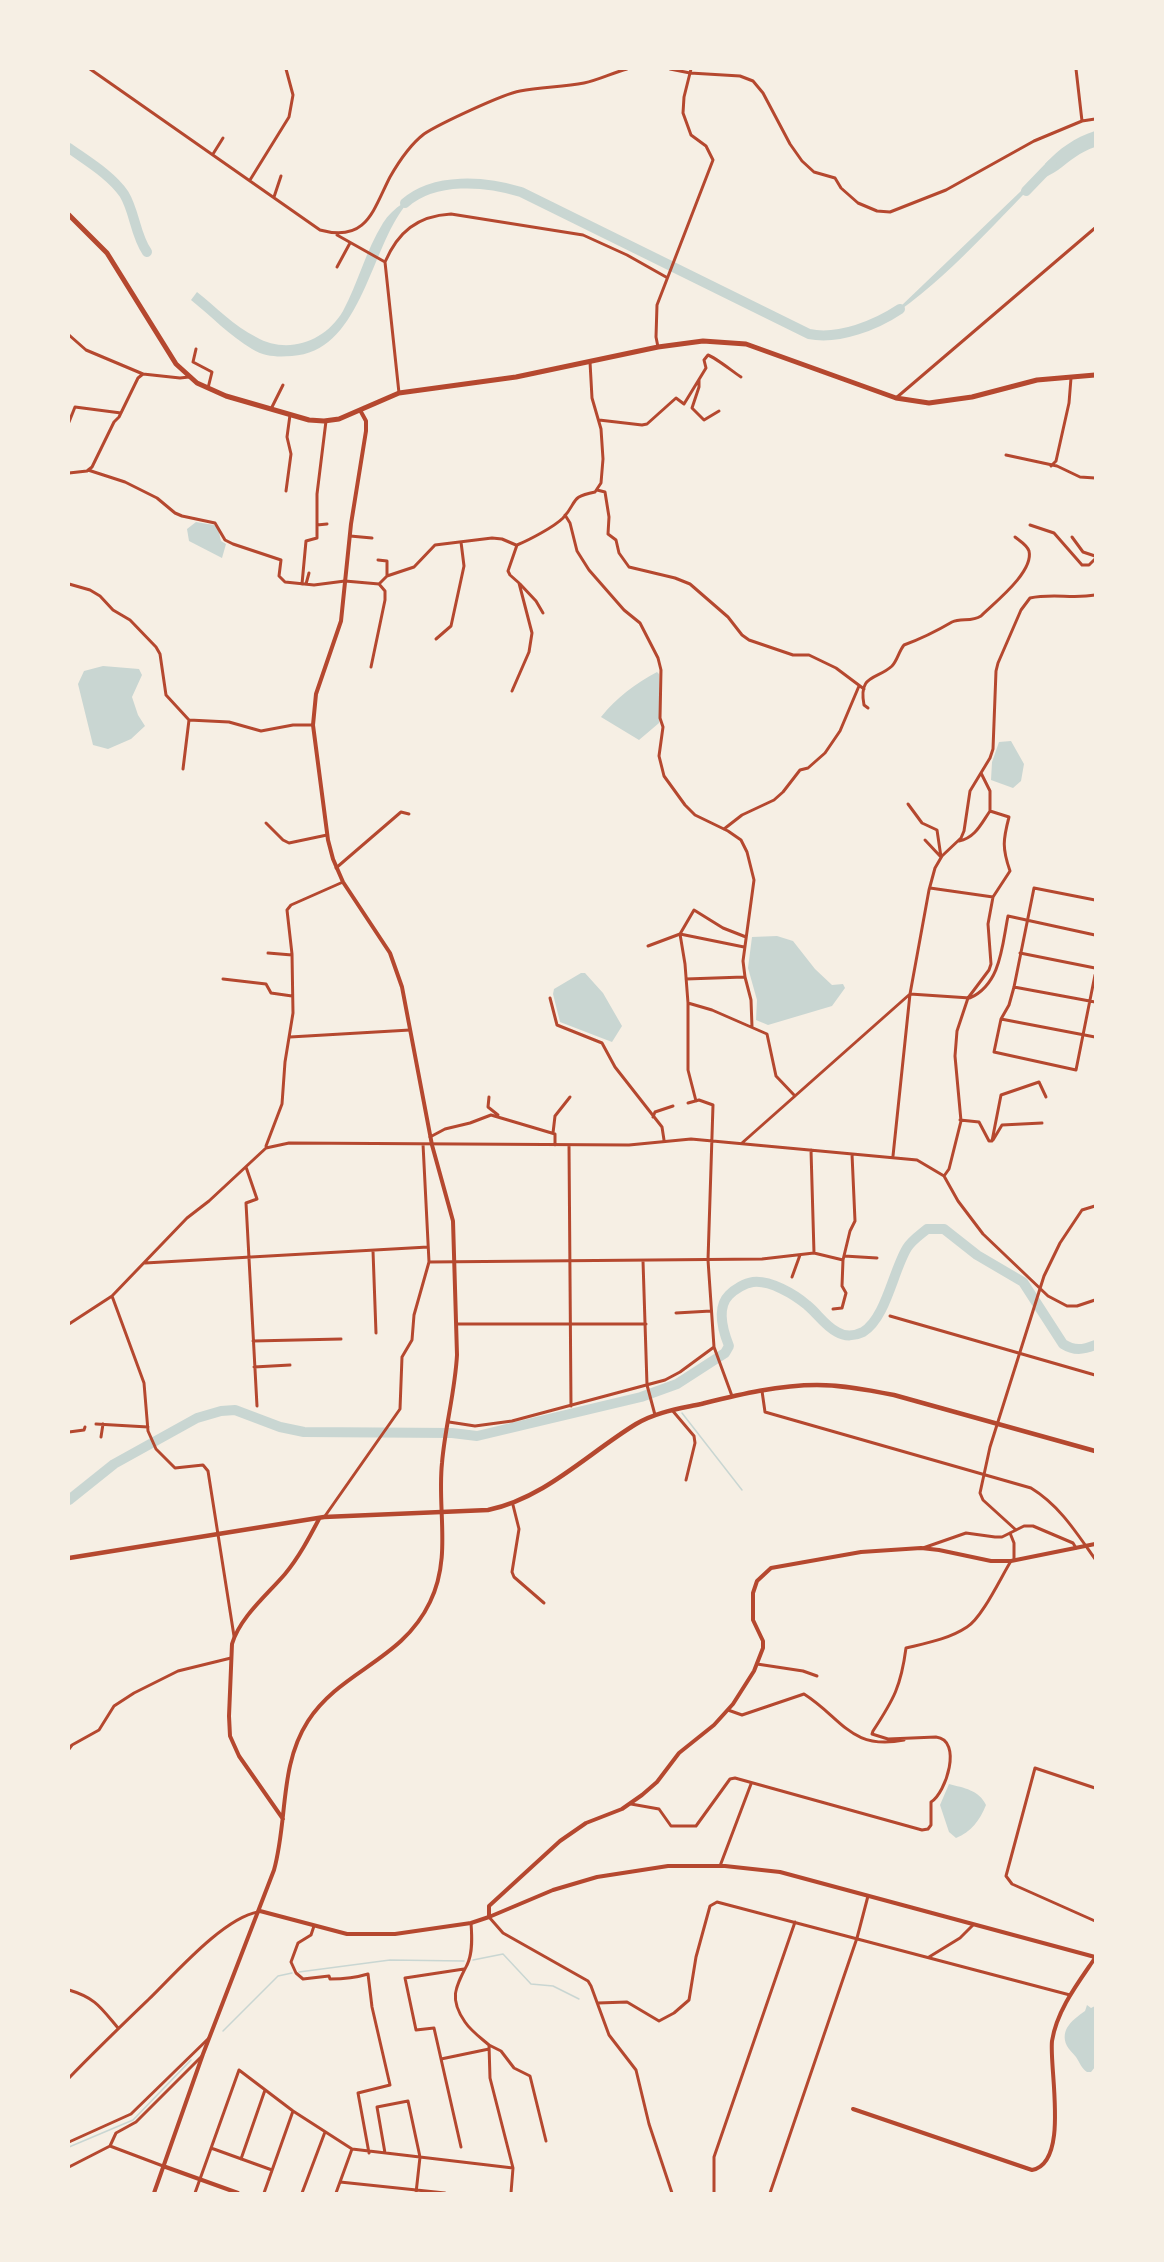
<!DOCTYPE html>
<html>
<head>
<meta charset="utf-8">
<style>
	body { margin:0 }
	#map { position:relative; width:1164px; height:2262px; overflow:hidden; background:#f6efe4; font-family:"DM Sans",sans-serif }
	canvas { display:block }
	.frame { position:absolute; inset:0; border:70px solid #f6efe4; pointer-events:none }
</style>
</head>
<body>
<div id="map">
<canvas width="1164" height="2262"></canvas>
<div class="frame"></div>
</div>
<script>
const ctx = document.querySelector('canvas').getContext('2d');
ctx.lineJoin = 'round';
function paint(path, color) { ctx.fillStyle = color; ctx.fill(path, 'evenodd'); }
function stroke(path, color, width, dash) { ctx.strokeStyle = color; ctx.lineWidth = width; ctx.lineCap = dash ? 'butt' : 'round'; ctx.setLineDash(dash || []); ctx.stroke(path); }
const water = new Path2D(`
	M1095,131V147C1080,152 1070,161 1058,170C1052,174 1047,176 1041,180L1042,176C989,228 940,288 876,326L900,307L1045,168V164C1060,148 1074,138 1095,131Z
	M426,189C418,195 408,201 402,210C369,256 359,352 292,356C278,357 265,357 252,349C230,336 211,316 191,300L197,292C216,307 234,326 256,337C287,355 325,342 343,311C358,283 366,250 383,223C393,207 411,198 426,189Z
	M196,522L214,525L218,528L221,541L226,544L222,558L189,541L187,529Z
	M103,666L139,669L142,675L132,697L138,715L145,726L131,739L108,749L93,745L78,684L84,671Z
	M657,672L659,674V723L639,740L601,717C617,697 635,684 657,672Z
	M1011,741L1024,764L1021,781L1013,788L991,780L992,762L999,742Z
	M777,936L793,941L815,969L832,985L843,984L845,988L832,1006L768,1025L756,1020L757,1000L748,968L752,937Z
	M581,973H585L603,993L622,1026L612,1042L560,1022L553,994L554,989Z
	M949,1784C964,1788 979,1790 986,1805C980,1820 971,1832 956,1838L949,1832L940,1805Z
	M1087,2005L1091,2008L1095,2006V2067L1091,2072H1087C1081,2068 1080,2063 1076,2057C1073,2053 1069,2050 1067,2046C1059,2029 1074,2019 1085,2011Z`);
const stream = new Path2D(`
	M682,1413L742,1490
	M473,1960L503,1954L531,1984L553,1986L579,1999
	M299,1972L390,1960L464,1961
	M223,2031L278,1976L292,1973
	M69,2147L133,2120L191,2060`);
const river = new Path2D(`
	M69,148C87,161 111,175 124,194C135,212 135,235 147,252
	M1026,191L1052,164
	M405,203C435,177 485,181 521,192L809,334C839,340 876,325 900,309
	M69,1500L114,1464L197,1418L221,1411L235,1410L280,1427L304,1432L452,1433L477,1436L641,1397L677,1384L725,1353L729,1346C723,1331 716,1308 729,1295C735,1289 745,1283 753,1282C770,1280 794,1294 807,1305C817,1313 825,1326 837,1332C845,1337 855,1336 863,1332C886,1318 893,1271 907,1248C912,1240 920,1235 927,1229H944L977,1255L1023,1282L1063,1344C1074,1351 1083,1350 1095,1345`);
const minor = new Path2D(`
	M90,69L320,230C367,243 373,210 390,177C398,163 411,144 424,134C439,124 503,94 520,91C541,87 563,87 584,83C599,80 612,73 627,69
	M670,69L690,73L740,76L753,81L763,93L790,144L802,161L814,172L835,178L841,188L858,203L877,211L890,212L946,190L1034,141L1082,121L1095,119
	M1076,69L1082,121
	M213,154L223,138
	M250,180L289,117L293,95L286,69
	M274,197L281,176
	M337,235L385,262
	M337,267L350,243
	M69,335L86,350L143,374
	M658,347L656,337L657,305L713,160L706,146L691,135L683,113L684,97L691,69
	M196,349L193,362L212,372L208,388
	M699,380V387L692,408L704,420L719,411
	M399,393L385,262C398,232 417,216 451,214L583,235L627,255L666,277
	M896,398L1095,228
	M271,409L283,385
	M599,420L642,425L647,424L676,398L684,404L706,368L704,360L708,355C716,358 732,371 741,377
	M69,422L75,407L121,413
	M1006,455L1057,466L1080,477L1095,478
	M1051,466L1056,461L1069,403L1071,378
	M88,470L125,482L157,498L175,513L182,516L215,523L225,540L233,544L281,560L279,576L285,582L314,585L345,581L379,584L385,591V600L371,667
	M69,473L87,471L92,467L114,422L119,417L138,378L143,374L180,378L189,377
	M597,490L605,492L609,517L608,534L616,540L619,553L629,567L675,578L690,584L728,617L742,635L749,640L793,655H809L836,668L864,689
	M286,491L291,454L287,437L290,415
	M565,515L570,523L577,551L589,570L624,610L640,623L658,658L661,670L660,718L663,727L659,756L664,776L685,805L695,815L728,831L741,840L747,852L754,880L743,961L745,977L751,1000L752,1027
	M317,525L327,524
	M1030,525L1054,533L1082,565H1089L1095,559
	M350,536L372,538
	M1072,537L1083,552L1095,556
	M378,560L387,561V576
	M69,584L90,590L100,596L113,610L130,620L156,647L160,654L166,695L189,720L229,722L261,731L293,725H313
	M302,584L306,541L317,538V494L326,421
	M306,584L309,573
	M379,584L387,576L414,567L435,545L492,538L502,539L516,545
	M520,584L536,601L543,613
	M436,639L451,626L464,566L461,542
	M512,691L529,652L532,633L519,583L510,575L508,571L517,545C529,540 554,527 563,518C578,502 569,497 595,492L601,483L603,459L601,429L592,398L590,362
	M868,708L864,705C858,674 877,680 892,666C897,661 899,651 904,645C923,638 935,632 952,622C961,618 972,622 981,616C994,603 1034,572 1029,551C1027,545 1020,541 1015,537
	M183,769L189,720
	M981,773L990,791V811
	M908,804L922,823L937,830L941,857
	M266,823L283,840L289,843L327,835
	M724,829L742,815L774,800L783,792L800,770L808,768L825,753L840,731L859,686
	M925,840L940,856
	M336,868L401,812L409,814
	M930,888L993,897
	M1095,900L1034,888L1014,987L1009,1005L1001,1019L994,1052L1076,1070L1095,975
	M746,937L723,928L694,910L680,934L685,964L688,1003L712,1010L767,1034L776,1076L795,1096
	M648,946L680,934L744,947
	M268,953L292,955
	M1020,953L1095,968
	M223,979L266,984L271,993L292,996
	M686,979L744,977
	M1014,987L1095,1002
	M550,998L557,1025L602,1043L615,1067L662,1127L664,1140
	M688,1003V1070L696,1101
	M1001,1019L1095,1037
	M290,1037L410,1030
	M489,1097L488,1107L498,1115
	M688,1103L699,1100L713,1105L708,1260L714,1347L732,1396
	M653,1117L655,1112L673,1106
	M960,1120L979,1122L989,1141H992L1001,1095L1039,1082L1046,1097
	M553,1133L555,1116L570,1097
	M430,1137L445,1129L470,1123L491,1115L555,1134V1145
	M993,1140L1002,1125L1042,1123
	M742,1143L910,994L970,998C1001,984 1002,946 1008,916L1095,935
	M569,1145L571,1406
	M266,1146L282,1104L285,1062L293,1013L292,954L287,910L291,905L343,882
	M811,1150L814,1253
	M893,1156L910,994L929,890L935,868L942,856L961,838L964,831L970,791L990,758L993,749L996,671L998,663L1021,610L1030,598C1052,593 1073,599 1095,595
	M246,1167L257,1199L246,1203L257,1406
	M944,1176L949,1169L961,1121L955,1056L957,1031L968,998L989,970L991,964L988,924L993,897L1010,871C1002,848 1003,840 1009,817L990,811C981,824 975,838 959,841
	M373,1251L376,1333
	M844,1256L877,1258
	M643,1261L647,1385L655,1415
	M429,1262L762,1259L814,1253L843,1260L850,1231L855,1221L852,1154
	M145,1263L428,1247
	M792,1277L800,1255
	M112,1296L144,1383L148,1431L156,1449L175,1468L203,1465L208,1471L234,1636
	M833,1309L842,1308L846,1293L842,1286L843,1260
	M676,1313L711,1311
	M890,1316L1095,1375
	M69,1324L112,1296L187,1218L209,1201L266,1148L289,1143L629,1145L691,1139L917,1160L944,1176L958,1201L983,1234L1048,1296L1067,1306H1077L1095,1300
	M457,1324H646
	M253,1341L341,1339
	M254,1367L290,1365
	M762,1391L765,1412L1031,1488C1059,1505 1076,1532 1095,1559
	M672,1410L694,1436L695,1443L686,1480
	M449,1422L475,1426L512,1421L665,1380L680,1372L714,1347
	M96,1424L148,1427
	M69,1432L84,1430L85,1427
	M101,1437L103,1424
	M513,1505L519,1529L512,1572L514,1577L544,1603
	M325,1516L400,1409L402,1357L412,1340L414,1315L429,1262L423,1144
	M1016,1530L983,1500L980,1493L990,1447L1044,1276L1060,1243L1082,1210L1095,1206
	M1010,1533L1014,1543V1560
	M923,1548L966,1533L995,1537H1002L1024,1526H1033L1073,1543L1076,1548
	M757,1664L803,1671L817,1676
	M728,1710L742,1715L804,1694C842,1718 851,1751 904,1740
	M69,1749L72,1745L99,1730L114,1706L134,1693L178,1671L231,1658
	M1095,1788L1035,1768L1006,1876L1012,1884L1095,1921
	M631,1804L659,1809L671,1826H696L730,1779L735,1778L922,1830L928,1829L931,1825V1802C946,1793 963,1740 936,1737L888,1739L872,1734L873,1731C894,1699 901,1686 906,1648C927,1643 949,1639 967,1627C982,1618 1001,1577 1011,1561
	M720,1866L751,1784
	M489,1917L503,1933L588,1981L591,1986L609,2035L636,2070L649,2124L672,2193
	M471,1923C472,1936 473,1953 467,1965C455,1988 449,1999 465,2022C471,2031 481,2038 489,2045L490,2078L513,2168L511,2193
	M314,1926L311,1935L298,1943L291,1962L296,1973L303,1979L329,1976L330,1979C343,1979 355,1978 368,1974L372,2007L390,2085L358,2093L369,2153
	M929,1957L960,1938L973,1925
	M69,1990C96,1998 101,2008 118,2028
	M598,2003L627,2002L659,2021L674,2013L689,2000L696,1957L710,1906L717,1902L1070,1995
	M489,2045L501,2051L514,2068L530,2076L546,2141
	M441,2059L489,2049
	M69,2078C95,2051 121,2026 148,2000C174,1975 223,1918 258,1912
	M69,2142L131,2114L209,2038
	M110,2146L116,2133L136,2122L202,2056
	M461,2147L434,2028L416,2030L405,1978L464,1969
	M211,2148L272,2170
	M385,2153L377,2107L408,2101L420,2157L416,2193
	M241,2159L265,2090
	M69,2167L110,2146L163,2166
	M340,2182L445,2193
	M195,2193L239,2070L293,2111L352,2149L513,2168
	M264,2193L293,2111
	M302,2193L325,2132
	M336,2193L352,2149
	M714,2193V2157L795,1922
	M770,2193L857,1938L868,1896`);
const tertiary = new Path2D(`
	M283,1819L239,1756L230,1736L229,1716L232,1644C240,1617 267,1595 285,1574C299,1557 309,1538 319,1519
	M260,1911L347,1934H395L471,1923L489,1917L553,1890L597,1877L668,1866H725L780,1872L1095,1957
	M489,1917V1906L560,1841L586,1823L622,1809L642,1795L657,1782L679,1753L714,1725L733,1704L754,1671L763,1648V1641L753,1620V1593L757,1581L771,1568L861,1552L921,1548L939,1550L991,1561H1011L1095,1544
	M853,2109L1032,2170C1070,2163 1049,2069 1052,2041C1057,2010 1078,1983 1095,1958
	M163,2166L238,2193
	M154,2193L203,2054L274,1870C288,1820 279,1766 308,1721C341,1670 402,1661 430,1602C452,1557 437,1510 442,1463C445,1427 455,1392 457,1355L453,1221L432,1145L402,987L390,953L343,882L333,859L328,840L313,725L316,694L341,621L351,524L366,431V421L360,410`);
const secondary = new Path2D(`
	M69,1558L324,1517L488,1510C545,1498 587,1454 636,1424C656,1412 678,1409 701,1404C738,1395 778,1385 817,1385C843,1385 869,1390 894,1395L1095,1451`);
const primary = new Path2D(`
	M69,215L107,253L176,364L197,383L226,396L309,420L324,421L339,419L399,393L516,377L658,347L703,341L746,344L896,398L929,403L972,397L1037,380L1095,375`);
paint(water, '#c9d6d2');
stroke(stream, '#c9d6d2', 1.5);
stroke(river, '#c9d6d2', 10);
stroke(minor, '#b5482f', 3);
stroke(tertiary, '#b5482f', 4);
stroke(secondary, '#b5482f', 4.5);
stroke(primary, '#b5482f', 5);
</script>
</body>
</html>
